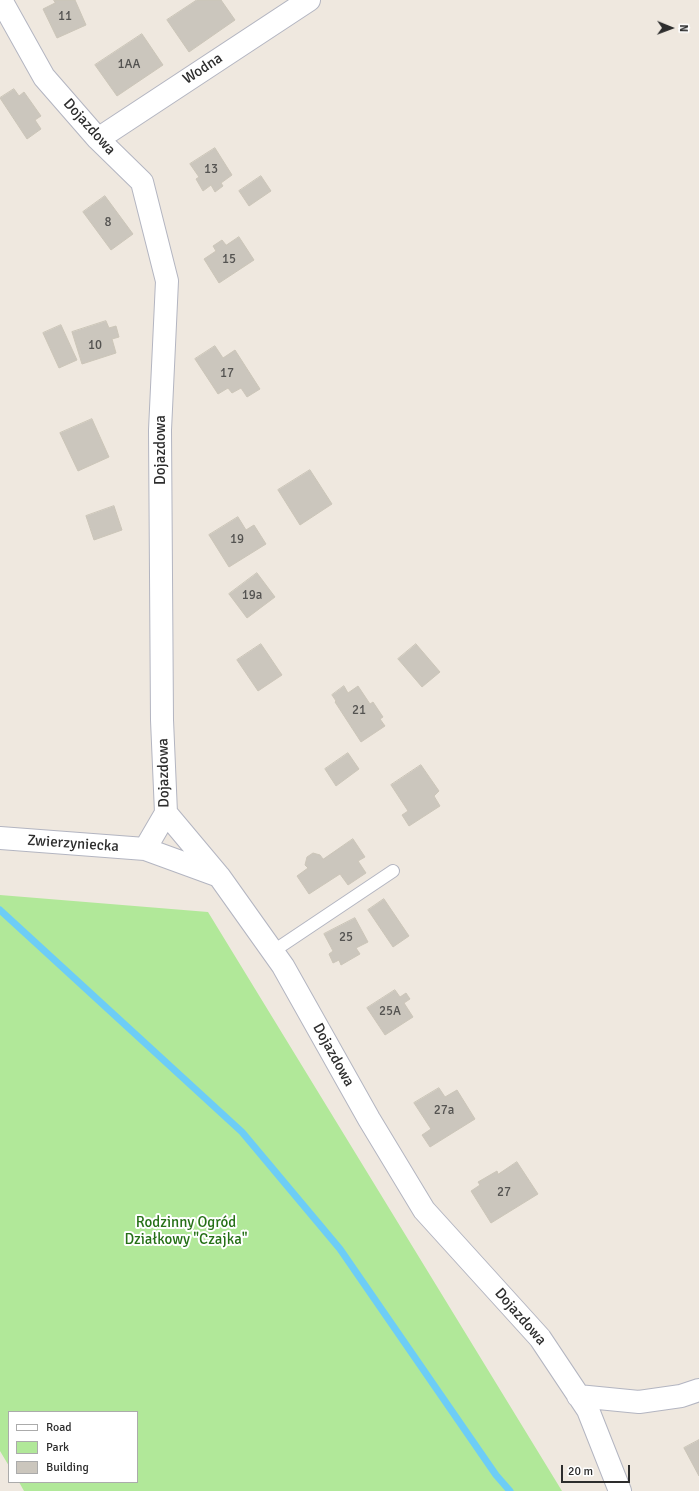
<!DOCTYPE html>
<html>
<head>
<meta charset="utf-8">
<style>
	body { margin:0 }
	#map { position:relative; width:699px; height:1491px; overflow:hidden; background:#efe8df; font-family:Signika,sans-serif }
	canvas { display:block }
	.legend { position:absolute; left:8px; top:1411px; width:130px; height:72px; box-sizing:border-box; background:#fff; border:1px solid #ababab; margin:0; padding:5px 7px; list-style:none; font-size:12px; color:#2d2d2d }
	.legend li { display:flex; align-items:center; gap:8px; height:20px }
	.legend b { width:20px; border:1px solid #ababab }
	.north { position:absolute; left:651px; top:8px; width:40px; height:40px; -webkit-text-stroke:3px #fff; paint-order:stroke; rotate:91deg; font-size:11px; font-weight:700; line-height:16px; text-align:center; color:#2d2d2d }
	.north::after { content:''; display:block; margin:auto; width:14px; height:18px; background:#2d2d2d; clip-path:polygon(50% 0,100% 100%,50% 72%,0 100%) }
	.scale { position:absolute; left:561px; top:1465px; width:69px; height:18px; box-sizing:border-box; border:2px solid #2d2d2d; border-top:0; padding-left:5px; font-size:12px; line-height:14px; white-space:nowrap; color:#2d2d2d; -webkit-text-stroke:3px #fff; paint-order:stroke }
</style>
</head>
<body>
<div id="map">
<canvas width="699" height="1491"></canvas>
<ul class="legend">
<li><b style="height:5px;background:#fff"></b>Road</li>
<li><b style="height:11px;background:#b1e899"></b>Park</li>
<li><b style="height:11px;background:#cbc6bd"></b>Building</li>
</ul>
<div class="north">N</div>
<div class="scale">20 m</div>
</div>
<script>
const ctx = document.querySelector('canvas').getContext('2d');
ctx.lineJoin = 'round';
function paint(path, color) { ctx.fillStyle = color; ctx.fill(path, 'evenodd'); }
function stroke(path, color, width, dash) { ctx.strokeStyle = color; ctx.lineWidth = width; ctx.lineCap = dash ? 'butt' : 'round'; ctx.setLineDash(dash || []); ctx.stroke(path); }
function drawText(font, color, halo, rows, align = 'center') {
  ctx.font = font + ' Signika,sans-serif'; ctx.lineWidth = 4; ctx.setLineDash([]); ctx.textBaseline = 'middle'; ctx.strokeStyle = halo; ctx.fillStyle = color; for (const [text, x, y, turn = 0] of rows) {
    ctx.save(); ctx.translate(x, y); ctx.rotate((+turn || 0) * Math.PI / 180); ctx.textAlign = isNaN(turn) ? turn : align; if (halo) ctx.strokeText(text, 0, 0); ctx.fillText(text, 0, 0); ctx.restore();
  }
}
const green = new Path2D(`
	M0,895L208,912L562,1491H24L19,1482H137V1412H9V1466L0,1451Z`);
const stream = new Path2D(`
	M0,910L242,1132L340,1249L496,1475L510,1491`);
const building = new Path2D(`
	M54,0H75L86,25L57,38L43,9L55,3Z
	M197,0H221L235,20L189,52L167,20Z
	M142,34L163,65L117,96L95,65Z
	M14,89L19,96L24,92L41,116L35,120L41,129L27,139L0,98Z
	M215,148L232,175L221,183L223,186L215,192L211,185L203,191L196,179L199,177L190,164Z
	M261,176L271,191L249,206L239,191Z
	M105,196L133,234L111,250L83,212Z
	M239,237L254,260L219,283L204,259L216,251L213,246L222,240L226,245Z
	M106,321L109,328L116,326L119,337L112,339L116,353L82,364L72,332Z
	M61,325L77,360L59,368L43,333Z
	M215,346L223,358L235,350L260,389L247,397L241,388L232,393L228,388L218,394L195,359Z
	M92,419L109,457L78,471L60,433Z
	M310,470L332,504L300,525L278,490Z
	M114,506L122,530L94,540L86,516Z
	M238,517L246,530L254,525L266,544L229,567L209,535Z
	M257,573L275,597L247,618L229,594Z
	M261,644L282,675L258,691L237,660Z
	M416,644L440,672L422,687L398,659Z
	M344,686L348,693L358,686L370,704L373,702L383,717L380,719L385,726L361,742L335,702L336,701L332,695Z
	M348,753L359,769L336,786L325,769Z
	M421,765L439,791L434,796L440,806L409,826L402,815L408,811L391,785Z
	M353,839L365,857L358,861L366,873L348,885L340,874L309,894L297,876L308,868L305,865L307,857L313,853L320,855L323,859Z
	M384,899L409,936L393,947L368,910Z
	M355,918L368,942L356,948L360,954L341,965L339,960L333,963L329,954L333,951L324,934Z
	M395,990L400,997L406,993L410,999L404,1003L413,1017L385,1035L367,1008Z
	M439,1088L445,1097L457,1090L475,1119L430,1147L422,1135L431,1129L414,1103Z
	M517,1162L538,1194L491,1223L471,1191L480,1185L478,1182L497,1171L498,1174Z
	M699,1440V1476L684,1448Z`);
const lane = new Path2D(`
	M272,952L393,871`);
const street = new Path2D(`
	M1,0L44,77L98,139L142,182L167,281L160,430L162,720L166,813L145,849L219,876L283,966L369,1119L424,1210L540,1338L588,1410L620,1491
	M98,139L309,0
	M166,813L218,875
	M0,838L145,849
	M578,1396L639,1402L681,1396L699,1390`);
const numberNames = [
	["11",65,17],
	["1AA",129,65],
	["13",211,170],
	["8",108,223],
	["15",229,260],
	["10",95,346],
	["17",227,374],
	["19",237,540],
	["19a",252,596],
	["21",359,711],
	["25",346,938],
	["25A",390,1012],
	["27a",444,1111],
	["27",504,1193]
];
const streetNames = [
	["Wodna",203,69,-33],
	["Dojazdowa",89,127,48],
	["Dojazdowa",161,450,-90],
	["Dojazdowa",164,773,-91],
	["Zwierzyniecka",73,844,4],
	["Dojazdowa",333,1055,61],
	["Dojazdowa",520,1317,49]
];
const parkNames = [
	["Rodzinny Ogród",186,1223],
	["Działkowy \"Czajka\"",186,1240]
];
paint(green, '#b1e899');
stroke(stream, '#6dcdf6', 7);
paint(building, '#cbc6bd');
stroke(building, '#cbc5b8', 1);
stroke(lane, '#b3b5c1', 14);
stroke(street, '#b3b5c1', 24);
stroke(lane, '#fff', 12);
stroke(street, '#fff', 22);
drawText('13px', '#545351', null, numberNames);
drawText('15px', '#2d2d2d', '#fff', streetNames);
drawText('15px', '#267017', '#fff', parkNames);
</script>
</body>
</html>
